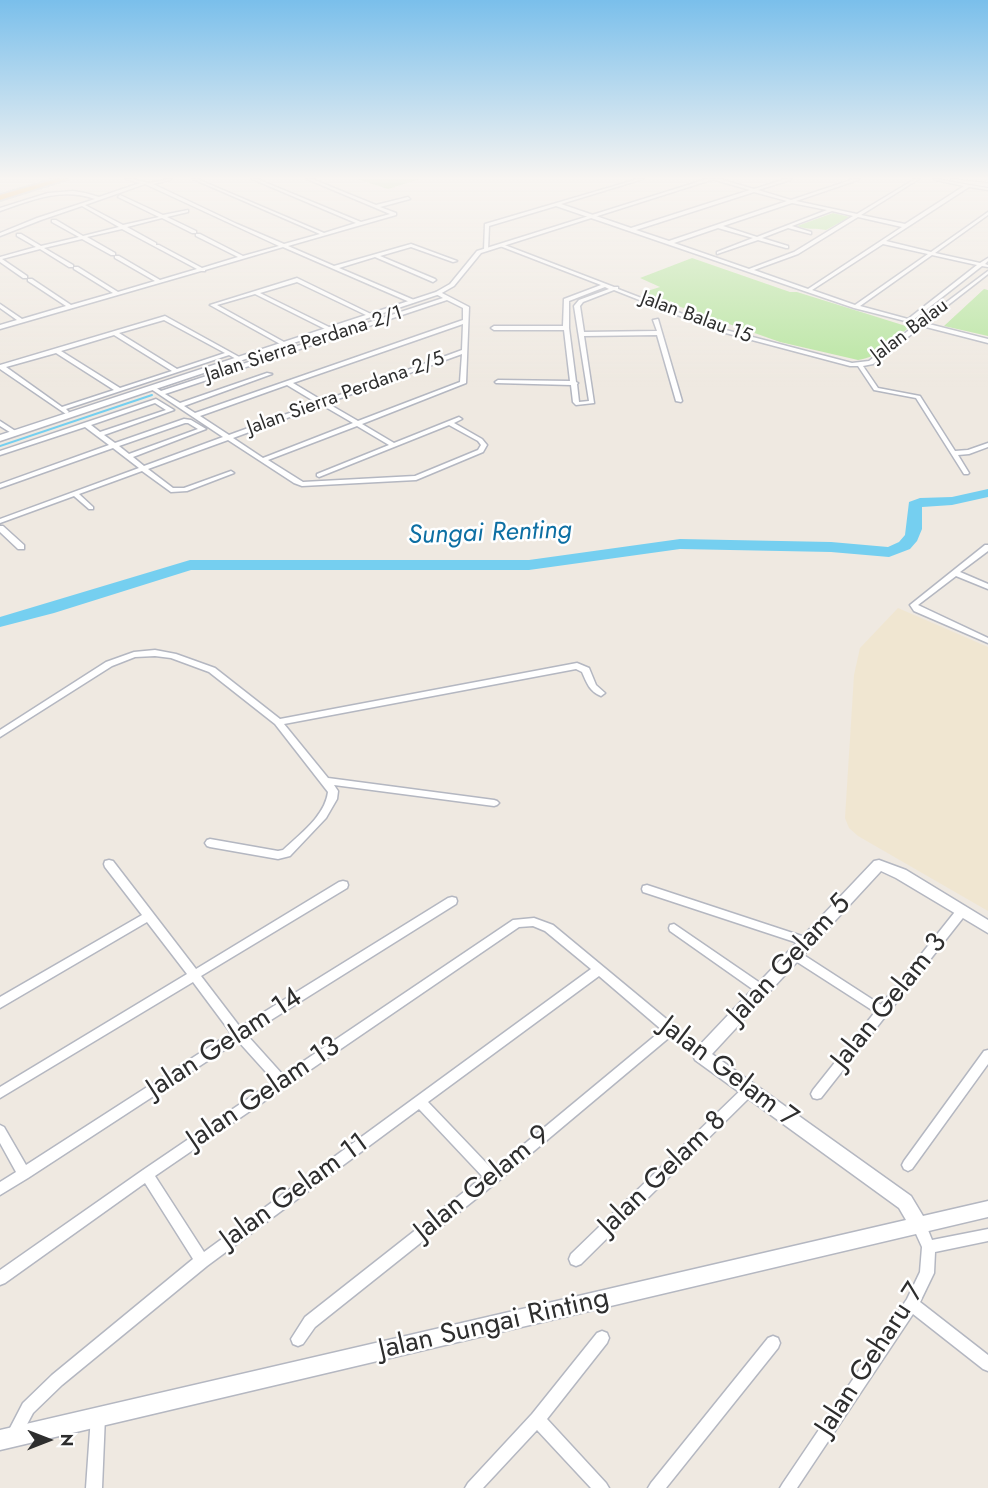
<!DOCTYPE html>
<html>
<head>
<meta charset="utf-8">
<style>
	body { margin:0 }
	#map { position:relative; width:988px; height:1488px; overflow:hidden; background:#efe9e1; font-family:Jost,sans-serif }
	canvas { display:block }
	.north { position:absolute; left:18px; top:1410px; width:60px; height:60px; -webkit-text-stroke:4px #fff; paint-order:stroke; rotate:90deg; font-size:16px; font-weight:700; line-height:24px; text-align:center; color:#2e2e2e }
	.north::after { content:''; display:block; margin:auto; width:21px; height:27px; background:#2e2e2e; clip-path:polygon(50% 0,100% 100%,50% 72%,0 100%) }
</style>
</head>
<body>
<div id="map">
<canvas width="988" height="1488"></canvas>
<div class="north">N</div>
</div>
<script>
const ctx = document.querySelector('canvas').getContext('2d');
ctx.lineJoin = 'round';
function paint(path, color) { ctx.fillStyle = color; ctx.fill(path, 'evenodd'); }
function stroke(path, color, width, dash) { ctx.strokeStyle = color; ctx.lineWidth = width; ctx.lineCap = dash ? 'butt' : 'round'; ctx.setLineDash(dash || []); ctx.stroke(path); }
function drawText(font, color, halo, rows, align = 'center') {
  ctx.font = font + ' Jost,sans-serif'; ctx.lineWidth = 5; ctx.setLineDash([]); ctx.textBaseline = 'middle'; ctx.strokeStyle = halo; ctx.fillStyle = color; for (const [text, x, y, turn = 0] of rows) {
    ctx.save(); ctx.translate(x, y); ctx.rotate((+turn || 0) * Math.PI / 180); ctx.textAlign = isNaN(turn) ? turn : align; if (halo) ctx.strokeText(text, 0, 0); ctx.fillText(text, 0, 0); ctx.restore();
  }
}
const education = new Path2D(`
	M898,608L988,647V911L858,836L849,828L845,818L854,675L860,648Z`);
const green = new Path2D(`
	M357,179H420L388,189Z
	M833,213L850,217L826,230C816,228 807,230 797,226Z
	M692,258L790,292H797L909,327C893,341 880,357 858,360L780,342L641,293L660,287L640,278Z
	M984,289L988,290V336L944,326Z`);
const stream = new Path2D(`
	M0,446L152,395`);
const river = new Path2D(`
	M988,489V497L952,505L922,507V529L917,541L910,549L889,557L831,552L680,549L529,570H191L54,613L0,627V617L190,560H529L680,539L831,542L888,547L899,542L905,535L909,502L920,498L952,497Z`);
const minor = new Path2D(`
	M126,179H131L149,183L171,179L170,180L153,184L237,224L284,244L320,234L193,179H197L324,233L356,223L252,179H257L361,222L390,214L307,179H312L376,205L408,197L410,199L380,207L396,213V215L288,246L334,266L411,244L457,261L453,262L411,247L380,256L435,279L436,280L433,282L375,257L339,268L414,300V302L412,303L283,247L205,270V271H201L0,329V325L17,320L0,308V304L22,319L66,306L28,281V279H32L71,305L113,293L74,269V267H78L118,292L155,281L115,258V256H119L160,280L197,269L122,229L87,237L115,253V255H111L82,239L44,248L73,265V267H69L40,249L2,259L27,276V278H23L0,262V257L36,247L17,236V234H21L41,246L79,237L52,222V220H56L83,236L119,227L82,206L41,220L0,236V233L37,218L95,199C61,187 32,200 0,211V208L48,193L73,191L85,193L99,197L140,183ZM145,184L279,246L243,256L200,234H196V236L238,257L202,268L159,245H156V243L127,227L162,218L192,233H196V231L167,217L188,212V210L163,215L120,195L118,197L159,217L123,225L85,205Z
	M638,179H643L561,204L631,228L750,190L715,180L714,179H719L754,189L786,179H791L790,180L758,190L791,200L854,179H859L858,180L796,201L857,214L915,179H919L861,215L905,224L964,186L936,180L934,179L988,188V190L969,187L886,241L931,252L988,212V215L935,253L980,263L988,258V261L985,264L988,265V267L982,266L913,320L920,322L988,271V274L925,323L988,339V343L922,326L873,364L863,366L878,388L920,396L955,451L968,450L988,443V447L969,454L958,455L969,473L968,474H964L916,398L874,390L858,366H850L718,331L614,290L583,302L580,306L584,332L657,331L653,320L658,319L682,401L681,402L676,401L657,335L584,336L594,403L576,405L573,402L571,385L496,383L495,382L498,380L570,381L564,330H494L491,328L494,326H563L564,299L601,285L500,246V245L502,244L614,287H618V289L722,329L852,363L869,361L917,324L854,308L556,206L489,226L488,250L486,251L484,250L485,224ZM754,192L787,201L669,241L636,230ZM792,203L827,210L757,237L723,226ZM832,211L853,216L794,252L749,269L674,243L718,228L753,238L717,252V254L758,240L786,248H788V246L762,238L788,228L811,234V232L792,226ZM858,217L902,227L808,289L754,270L798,254ZM883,244L928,254L855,305L812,290ZM932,255L977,265L908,319L860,306ZM605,287L609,289L579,300L574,306L589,401L579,402L577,384L578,383L576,382L569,328V301Z
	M297,278L373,315L368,316L297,282L260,293L329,327V329H325L255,294L217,305L284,342L285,343L282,345L210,305Z
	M436,292H440L469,307L466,383L362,424L394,443L459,417L462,419L454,423L482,439L487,445L483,452L416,480L302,486L294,483L228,440L148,469L173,488H184L231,471L234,473L187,491L171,492L142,471L79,494L93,507V509H89L74,496L0,523V519L139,468L113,448L0,488V484L109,445L85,427L0,455V451L156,399L174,410L104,435L115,443L184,419L191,420L206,429L133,457L144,466L223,437L151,389V387H155L161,391L443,298L436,294ZM447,300L463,308V320L195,413L184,406L272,374L267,373L180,403L165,394ZM463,324L462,350L323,401L293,383ZM462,354L460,382L358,421L327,403ZM287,385L317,403L229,435L200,416ZM155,403L166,410L100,432L91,425ZM322,405L353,423L263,458L233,438ZM185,423H188L198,429L129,454L119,446ZM449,425L478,441L481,445L478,450L415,476L303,482L268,460L357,426L389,445L317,474V476L319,477Z
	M165,316L241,358L238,360L229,355L66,409L69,412L66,414L0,369V365ZM164,320L225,353L177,369L119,333ZM114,335L172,371L120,388L61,351ZM56,353L114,390L62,407L6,367Z
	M0,421L17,432V434H13L0,426Z
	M0,526H3L24,545V549H18L0,532Z
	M985,545H988V551L960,572L988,584V589L956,576L918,605L988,638V643L914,611L910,605Z
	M155,650L176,654L215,668L280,719L577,663L589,668L596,685L605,693L601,696C589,691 587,683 582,672L576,669L284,724L328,778L494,800L497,801L499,803L497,805L494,806L334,785L338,791L337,799L326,818L290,856L278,859L210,847L207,846L205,843L207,840L210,839L278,851L283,850C300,834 325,816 328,792L275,724L209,672L171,658L155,656L135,657L112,666L0,737V730L106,662L134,652Z
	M109,860L113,861L196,969L339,882L343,881L347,882L348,885L347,888L201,976L240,1027L448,898L452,897L456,898L457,901L456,904L247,1035L283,1075L513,920L534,918L553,925L705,1051L707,1055L705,1059L701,1060L697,1059L671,1036L497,1182L315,1327L303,1344L298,1346L293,1344L291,1339L305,1317L483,1177L419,1109L207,1266L62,1385L33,1413L24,1430L21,1441L16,1443L11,1441L9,1436L10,1428L23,1403L52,1375L193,1259L145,1183L5,1283L0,1285V1270L143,1170L274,1081L238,1041L28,1178L0,1195V1182L16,1172L0,1143V1125L4,1127L26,1165L231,1033L193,982L0,1098V1087L187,974L147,922L0,1008V997L142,915L105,867L104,864L105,861ZM533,926L545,931L591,969L204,1252L155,1176L519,927ZM599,976L662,1030L493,1170L428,1102Z
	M647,885L811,939L812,942L811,945L807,946L643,892L642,889L643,886Z
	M962,907L966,908L967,911L966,914L821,1098L817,1099L813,1098L811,1094L813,1090L875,1012L791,958L790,955L791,952L795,951L799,952L881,1005L958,908Z
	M674,924L766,987L768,990L766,993L762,995L758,993L670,931L669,928L670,925Z
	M988,1050V1064L912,1169L908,1171L904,1169L902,1165L904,1161L984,1051Z
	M749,1085L753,1086L755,1090L753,1094L581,1264L576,1266L571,1264L569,1259L571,1254L745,1086Z
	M919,1219L924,1220L932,1240L988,1229V1241L935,1252L934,1273L920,1302L988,1355V1371L983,1369L913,1314L797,1488H780L783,1483L907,1299L920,1272L922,1247L912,1225L914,1220Z
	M602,1331L607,1333L609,1338L607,1343L547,1419L606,1483L609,1488H591L537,1430L483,1488H465L468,1483L532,1414L597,1333Z
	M773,1336L778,1338L780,1343L778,1348L666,1488H648L651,1483L768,1338Z
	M98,1409L103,1411L105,1416L102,1488H86L91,1416L93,1411Z`);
const tertiary = new Path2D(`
	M707,179H714L481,253L454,286L440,294L0,441V435L436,292L450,284L477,251Z
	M879,860L906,870L988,920V933L896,878L881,871L712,1054L911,1196L923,1216L988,1201V1217L0,1450V1430L906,1220L899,1208L695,1060L693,1055L695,1050L874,861Z`);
const secondary = new Path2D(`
	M951,179L988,183V187L954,181Z`);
const trunk = new Path2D(`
	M56,179H67L0,200V195Z`);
const farStreetnames = [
	["Jalan Balau 15",696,318,20],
	["Jalan Balau",910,331,-37],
	["Jalan Sierra Perdana 2/1",304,345,-18],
	["Jalan Sierra Perdana 2/5",346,394,-20]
];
const waterNames = [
	["Sungai Renting",490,534,-2]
];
const nearStreetnames = [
	["Jalan Gelam 5",790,960,-47],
	["Jalan Gelam 3",890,1002,-51],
	["Jalan Gelam 14",225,1044,-33],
	["Jalan Gelam 7",728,1073,37],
	["Jalan Gelam 13",264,1094,-34],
	["Jalan Gelam 8",663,1174,-44],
	["Jalan Gelam 9",483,1184,-39],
	["Jalan Gelam 11",295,1192,-36],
	["Jalan Sungai Rinting",494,1325,-13],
	["Jalan Geharu 7",871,1360,-57]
];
paint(education, '#f0e6d1');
paint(green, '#b6e59e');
stroke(stream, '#75cff0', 2);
paint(river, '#75cff0');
stroke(minor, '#b4b7c1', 3);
stroke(tertiary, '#b4b7c1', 3);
stroke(secondary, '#b4b7c1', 2);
stroke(trunk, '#c9c9c9', 4);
paint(minor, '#fff');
paint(tertiary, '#fff');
paint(secondary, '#fff');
paint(trunk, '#f8ba60');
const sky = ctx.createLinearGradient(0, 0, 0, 387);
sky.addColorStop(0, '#7abfeb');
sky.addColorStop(0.46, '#f8f5f2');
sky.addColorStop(1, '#f8f5f200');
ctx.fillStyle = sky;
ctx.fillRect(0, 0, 988, 387);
drawText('20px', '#2e2e2e', '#fff', farStreetnames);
drawText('italic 26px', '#0d6fa3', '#fff', waterNames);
drawText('28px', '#2e2e2e', '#fff', nearStreetnames);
</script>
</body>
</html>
